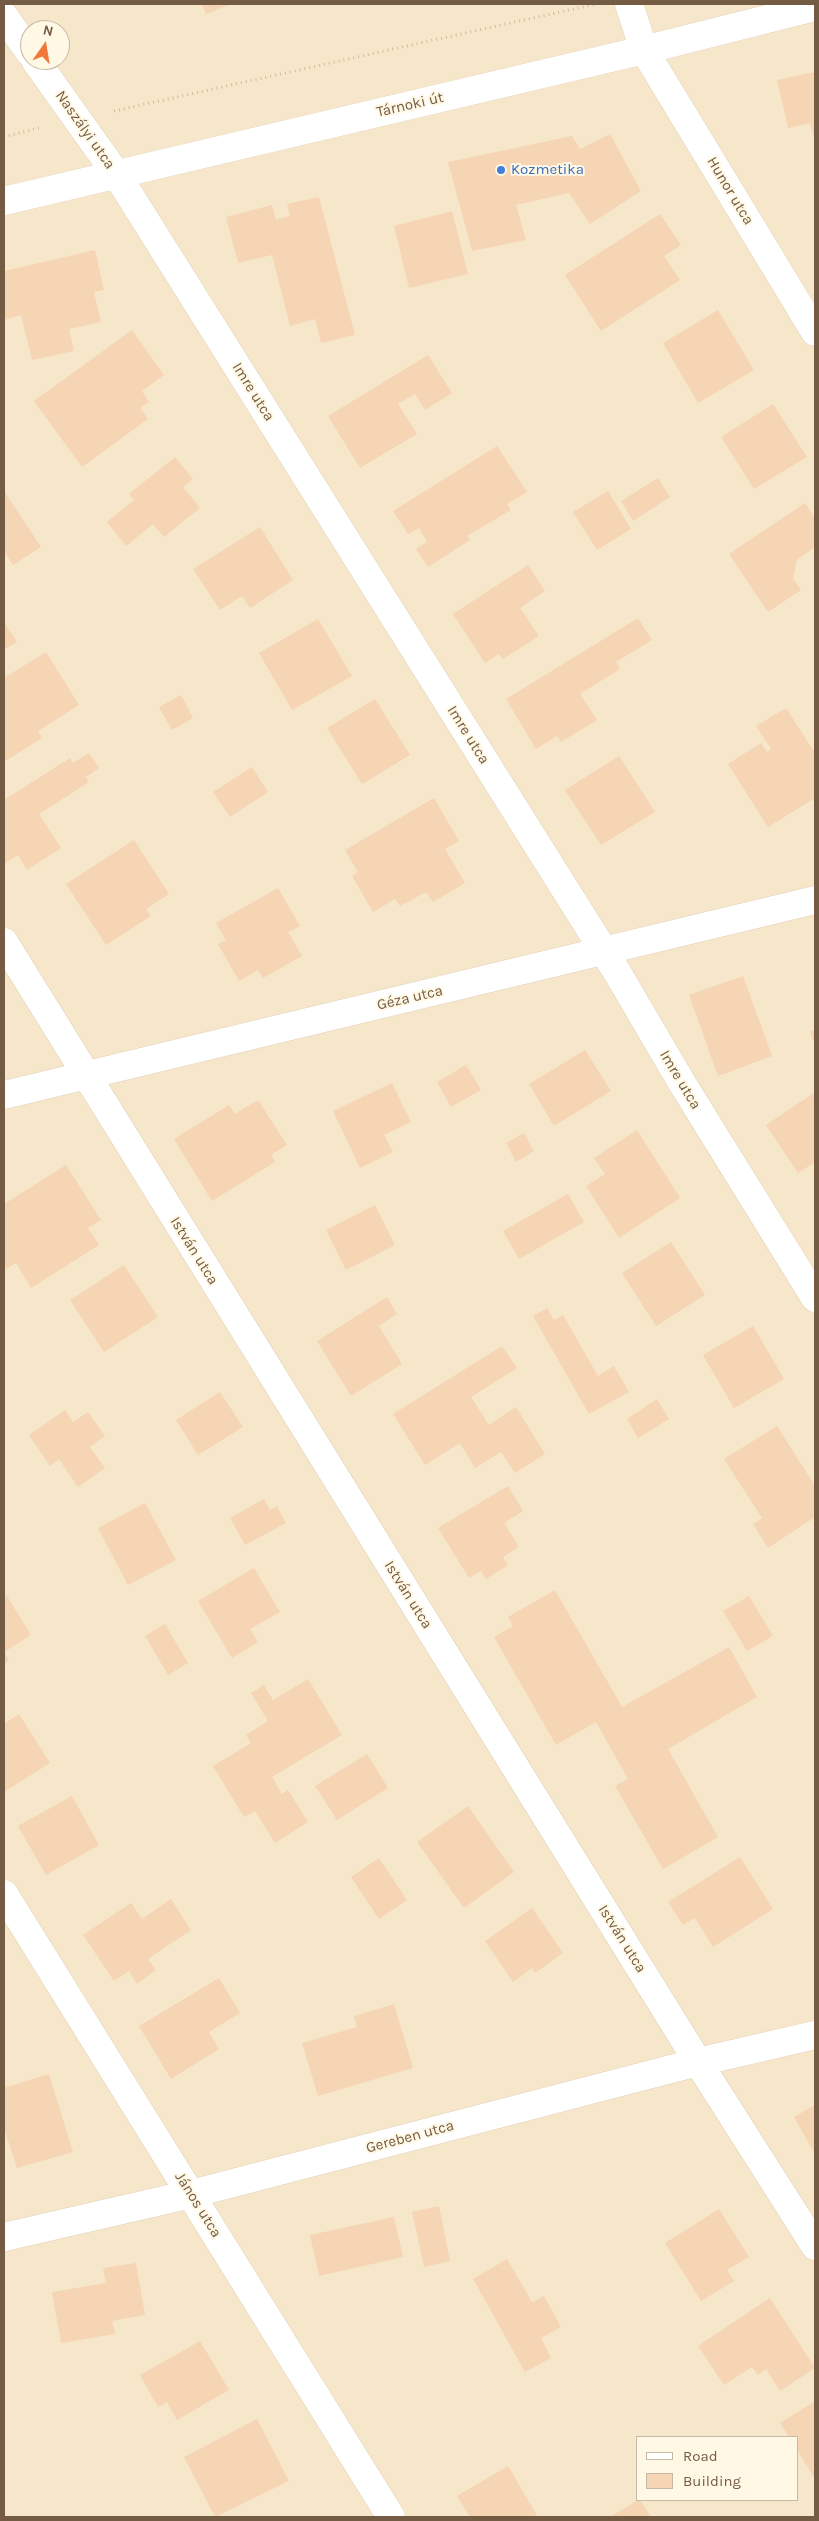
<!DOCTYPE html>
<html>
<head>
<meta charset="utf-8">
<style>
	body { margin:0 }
	#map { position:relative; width:819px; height:2521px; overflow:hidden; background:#fef5dd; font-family:Karla,sans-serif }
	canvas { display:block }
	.frame { position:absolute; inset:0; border:5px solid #745b44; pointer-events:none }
	.legend { position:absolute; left:636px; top:2436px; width:162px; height:65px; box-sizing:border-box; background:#fff8e5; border:1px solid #c7b9a5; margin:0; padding:6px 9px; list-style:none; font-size:15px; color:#745b44 }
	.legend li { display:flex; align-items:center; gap:10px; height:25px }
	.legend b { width:25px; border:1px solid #c7b9a5 }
	.north { position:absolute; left:20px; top:20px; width:50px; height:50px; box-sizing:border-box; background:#fff8e5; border:1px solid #c7b9a5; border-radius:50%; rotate:13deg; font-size:14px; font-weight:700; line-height:20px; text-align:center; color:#745b44 }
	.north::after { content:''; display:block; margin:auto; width:18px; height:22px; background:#f17838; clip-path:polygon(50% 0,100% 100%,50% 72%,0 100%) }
</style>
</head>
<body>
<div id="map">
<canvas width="819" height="2521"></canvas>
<div class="frame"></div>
<ul class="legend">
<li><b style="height:6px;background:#fff"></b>Road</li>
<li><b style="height:14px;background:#f5d5b3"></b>Building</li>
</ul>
<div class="north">N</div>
</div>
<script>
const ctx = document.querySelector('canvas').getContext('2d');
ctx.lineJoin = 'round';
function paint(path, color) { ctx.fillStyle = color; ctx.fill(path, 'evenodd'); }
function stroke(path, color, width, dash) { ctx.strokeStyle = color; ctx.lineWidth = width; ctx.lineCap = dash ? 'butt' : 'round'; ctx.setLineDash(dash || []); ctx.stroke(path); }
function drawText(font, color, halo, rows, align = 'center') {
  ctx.font = font + ' Karla,sans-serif'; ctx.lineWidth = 4; ctx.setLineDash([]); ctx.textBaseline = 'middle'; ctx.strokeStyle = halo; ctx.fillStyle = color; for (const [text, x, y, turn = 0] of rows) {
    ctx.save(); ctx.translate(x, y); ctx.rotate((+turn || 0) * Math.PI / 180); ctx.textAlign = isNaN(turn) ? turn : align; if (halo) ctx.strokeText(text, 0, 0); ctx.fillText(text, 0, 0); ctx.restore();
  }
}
const residential = new Path2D(`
	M4,4H815V2517H4ZM30,30H60V60H30ZM638,2437H798V2500H638Z`);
const building = new Path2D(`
	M202,4H231L206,14Z
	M815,72V142L810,123L788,128L777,80Z
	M610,134L641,191L590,224L569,193L516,205L526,240L472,251L448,162L572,136L580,149Z
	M319,197L355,335L321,343L315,319L290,326L272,255L238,263L226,217L272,205L276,220L290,216L287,204Z
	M452,211L468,274L409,288L394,226Z
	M660,214L681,245L664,256L680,280L601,331L565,275Z
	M95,250L104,290L94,292L101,322L69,329L74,351L32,360L21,315L4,320V271Z
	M718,310L754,370L698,403L663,343Z
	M132,330L164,375L142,391L149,402L140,408L148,419L82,467L34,401Z
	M428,355L452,393L425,410L415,394L398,404L417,434L360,468L328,416Z
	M773,404L807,457L754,489L721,437Z
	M497,446L527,492L507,504L511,510L467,536L470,540L428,567L416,549L427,542L419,528L408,534L393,511Z
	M175,457L193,479L183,487L200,508L164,537L153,524L126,546L107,522L134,500L129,494Z
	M658,478L670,497L633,521L621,501Z
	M4,491L41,547L13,565L4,551Z
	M608,491L631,529L597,550L573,512Z
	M805,503L815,519V547L797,560L793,579L801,590L768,612L729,554Z
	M260,527L293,580L250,608L242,596L220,610L193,569Z
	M528,565L545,591L520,608L539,636L503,659L499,654L485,663L453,614Z
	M638,618L652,640L616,662L620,669L580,694L597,720L561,742L557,736L536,749L506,699Z
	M318,619L352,676L292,710L259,653Z
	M4,622L17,642L4,650Z
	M46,652L79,705L38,731L42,738L4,762V678Z
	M181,695L193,718L172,730L159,707Z
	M375,699L410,755L362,784L327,728Z
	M786,708L815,753V798L768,827L728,764L761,743L767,752L771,749L756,726Z
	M89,753L99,768L86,777L89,782L39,814L61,848L27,870L18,855L4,864V800L70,758L73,763Z
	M619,756L655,812L601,845L565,790Z
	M252,767L268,792L230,817L213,792Z
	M434,798L459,841L445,849L465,883L433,902L426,892L400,906L395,899L373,912L352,876L358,872L345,850Z
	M134,840L169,894L146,909L151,916L106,945L66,884Z
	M278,888L300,926L288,932L302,956L263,978L258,970L239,981L218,944L226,940L216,923Z
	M743,976L772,1056L718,1076L689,995Z
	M815,1030V1046L810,1032Z
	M585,1050L611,1091L554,1126L529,1084Z
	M466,1065L481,1090L451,1107L437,1082Z
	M392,1083L411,1122L384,1135L393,1152L360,1168L333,1111Z
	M815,1092V1162L798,1173L766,1125Z
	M258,1100L287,1145L271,1155L275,1162L212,1201L174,1139L229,1105L235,1114Z
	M637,1130L680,1198L619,1238L586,1186L605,1174L594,1158Z
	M524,1133L534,1151L516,1162L506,1143Z
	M66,1165L101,1220L88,1228L99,1245L31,1288L16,1263L6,1269L4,1266V1204Z
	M568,1194L584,1222L519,1259L503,1231Z
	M375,1205L395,1245L346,1270L326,1230Z
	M671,1242L705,1295L656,1326L622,1273Z
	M124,1265L158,1317L104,1352L70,1300Z
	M387,1297L397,1314L379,1326L402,1364L351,1396L317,1341Z
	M547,1308L554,1320L563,1315L598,1376L614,1366L629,1392L589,1414L533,1316Z
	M753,1326L784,1379L734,1408L703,1355Z
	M502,1346L517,1368L471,1397L489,1425L516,1407L545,1454L515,1473L501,1452L475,1468L460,1443L425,1465L393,1414Z
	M220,1392L243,1427L198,1455L176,1420Z
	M657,1399L669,1419L638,1438L627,1419Z
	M65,1410L73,1422L88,1412L105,1436L90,1447L105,1468L78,1487L59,1459L50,1466L29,1435Z
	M777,1426L815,1486V1517L768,1548L753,1524L762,1518L724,1459Z
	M508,1486L523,1511L504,1523L519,1547L503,1557L508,1565L486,1579L481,1571L469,1578L438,1528Z
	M264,1499L270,1510L277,1506L286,1523L245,1545L230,1518Z
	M145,1503L176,1560L128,1585L98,1528Z
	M254,1568L280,1612L250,1629L258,1642L232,1658L198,1601Z
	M555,1590L622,1707L729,1647L757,1697L668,1749L718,1837L663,1869L615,1786L628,1779L596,1722L556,1745L494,1637L513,1626L508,1617Z
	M7,1596L31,1635L4,1652V1598Z
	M749,1596L773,1636L747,1651L723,1611Z
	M165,1624L188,1663L168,1675L145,1636Z
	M4,1652L9,1660L4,1664Z
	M308,1679L342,1735L272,1777L282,1794L288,1790L308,1822L275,1843L255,1811L244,1817L213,1766L251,1743L246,1735L268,1721L251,1693L264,1685L273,1700Z
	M19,1714L50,1763L4,1792V1724Z
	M367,1754L388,1788L337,1820L315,1786Z
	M72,1796L99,1845L46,1875L18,1826Z
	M468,1806L514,1872L464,1908L417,1842Z
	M740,1857L773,1909L713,1947L695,1918L683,1925L668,1902Z
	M379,1858L407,1900L379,1919L351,1877Z
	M171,1899L191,1930L148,1959L156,1970L137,1984L129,1971L114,1981L83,1935L131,1903L142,1919Z
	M532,1908L563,1953L535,1973L532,1968L513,1982L485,1941Z
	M219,1978L240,2013L209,2032L219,2049L171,2079L139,2026Z
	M394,2004L413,2068L318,2096L302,2043L357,2027L354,2016Z
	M49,2074L73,2152L17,2168L4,2128V2088Z
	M815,2105V2154L794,2117Z
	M439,2206L450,2261L424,2267L412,2212Z
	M719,2209L749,2257L727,2270L734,2281L701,2301L665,2243Z
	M394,2217L403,2257L319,2276L310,2235Z
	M507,2259L532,2302L544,2296L561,2327L541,2338L551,2358L525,2372L473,2279Z
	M136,2263L145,2315L112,2321L115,2334L61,2343L52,2292L106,2283L103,2268Z
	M770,2298L815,2368L780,2391L766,2369L758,2375L752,2367L724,2385L698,2346Z
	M200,2341L229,2390L177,2420L167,2402L158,2407L140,2375Z
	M815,2401V2477L814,2478L798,2451V2437H789L780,2423Z
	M257,2419L289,2481L215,2517L184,2457Z
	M508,2466L538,2517H470L457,2496Z
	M640,2500L651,2517H610L638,2500Z`);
const path = new Path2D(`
	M114,111L596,4
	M4,137L42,127`);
const minor = new Path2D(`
	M629,4L644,50L815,332
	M4,16L30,53
	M35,60L117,175L617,972L682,1083L815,1298
	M4,942L698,2062L815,2246
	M4,1095L815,900
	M4,1894L391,2517
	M4,2237L191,2194L698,2062L815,2035`);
const tertiary = new Path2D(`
	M4,201L644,50L815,7`);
const markers = [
	[501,170,5,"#3f7fe0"]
];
const streetNames = [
	["Tárnoki út",410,105,-13],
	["Naszályi utca",85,130,55],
	["Hunor utca",730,191,59],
	["Imre utca",253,392,58],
	["Imre utca",468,735,58],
	["Géza utca",410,998,-13],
	["Imre utca",680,1080,59],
	["István utca",194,1251,58],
	["István utca",408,1595,58],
	["István utca",622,1939,58],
	["Gereben utca",410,2137,-15],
	["János utca",198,2205,58]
];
const shopNames = [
	["Kozmetika",511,170]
];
paint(residential, '#f6e7cb');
paint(building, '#f5d5b3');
stroke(minor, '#e2d1b9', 29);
stroke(tertiary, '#e2d1b9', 29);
stroke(path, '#d9b897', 3, [1, 4]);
stroke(minor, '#fff', 28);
stroke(tertiary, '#fff', 28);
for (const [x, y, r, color] of markers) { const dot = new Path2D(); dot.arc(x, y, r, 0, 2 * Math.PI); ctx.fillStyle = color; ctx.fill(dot); stroke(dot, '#fff8e5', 2); }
drawText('15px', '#745b44', '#fff8e5', streetNames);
drawText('15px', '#366cbe', '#fff8e5', shopNames, 'left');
</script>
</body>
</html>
